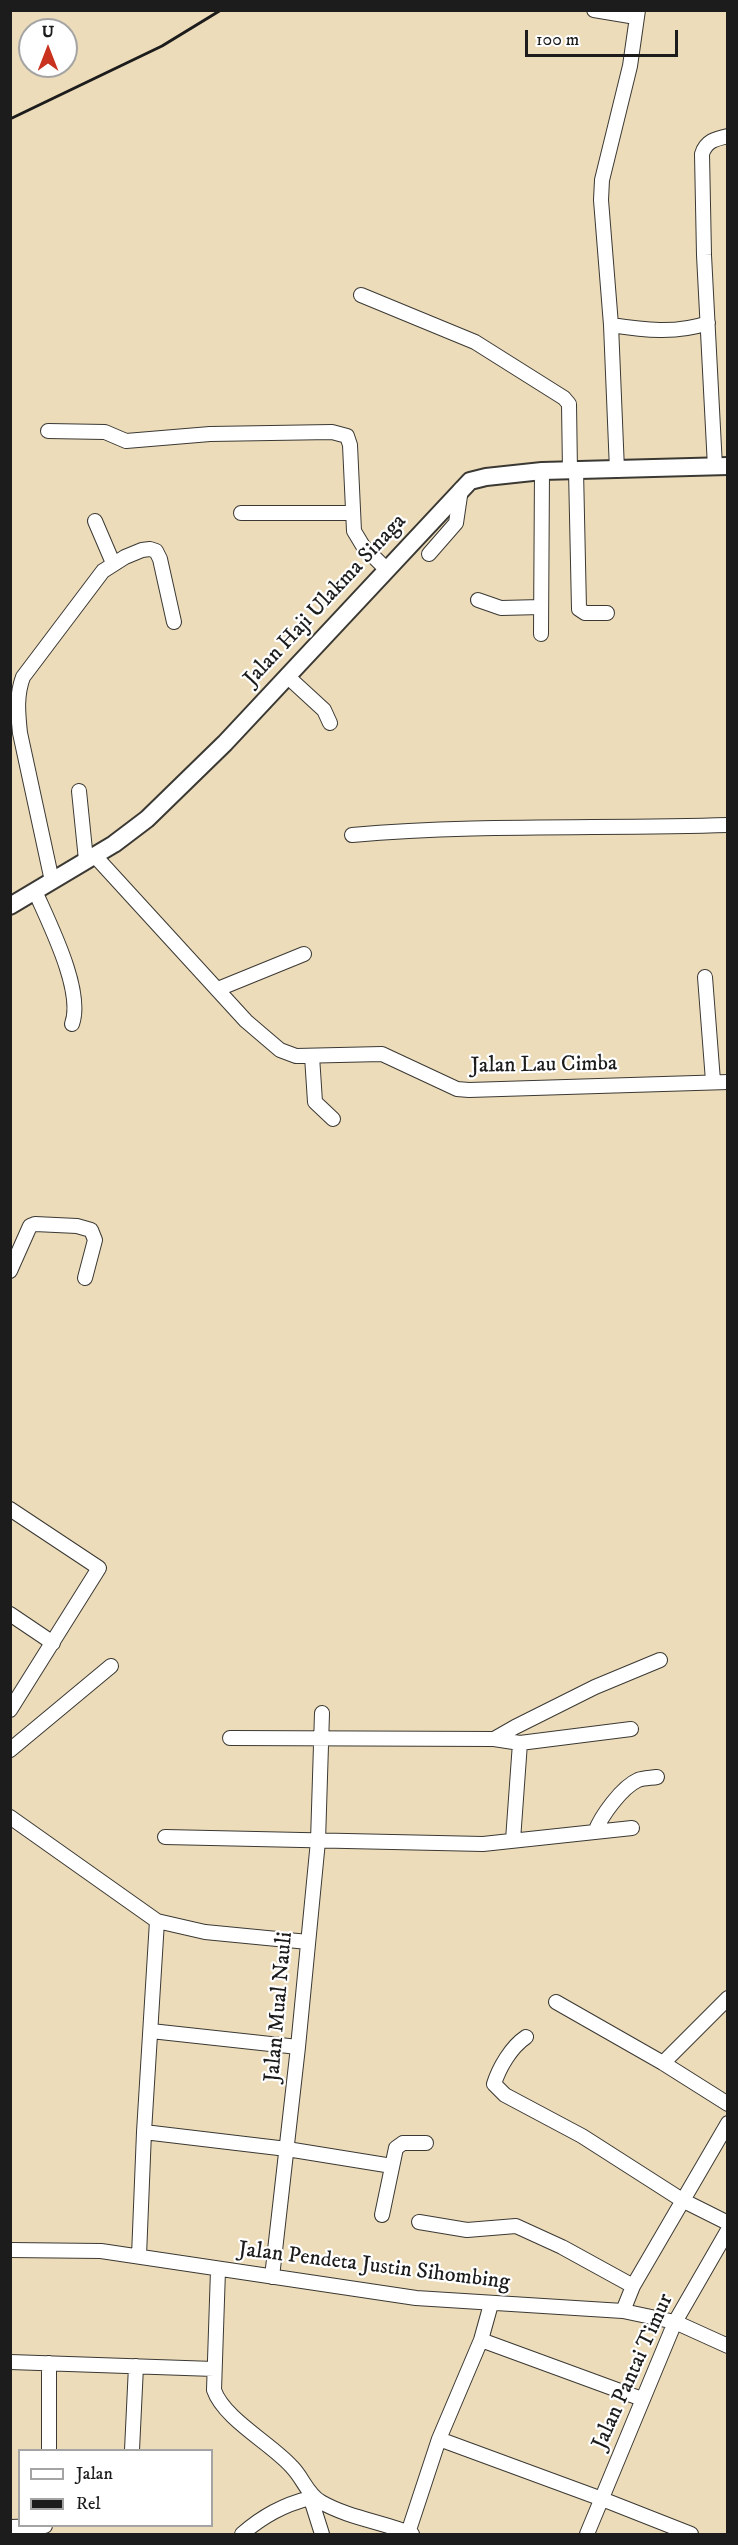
<!DOCTYPE html>
<html>
<head>
<meta charset="utf-8">
<style>
	body { margin:0 }
	#map { position:relative; width:738px; height:2545px; overflow:hidden; background:#eddcb9; font-family:"IM FELL DW Pica",serif }
	canvas { display:block }
	.frame { position:absolute; inset:0; border:12px solid #1c1c1c; pointer-events:none }
	.legend { position:absolute; left:18px; top:2449px; width:195px; height:78px; box-sizing:border-box; background:#fff; border:2px solid #a4a4a4; margin:0; padding:8px 10px; list-style:none; font-size:18px; color:#1c1c1c }
	.legend li { display:flex; align-items:center; gap:12px; height:30px }
	.legend b { width:30px; border:2px solid #a4a4a4 }
	.north { position:absolute; left:18px; top:18px; width:60px; height:60px; box-sizing:border-box; background:#fff; border:2px solid #a4a4a4; border-radius:50%; rotate:0deg; font-size:16px; font-weight:700; line-height:24px; text-align:center; color:#1c1c1c }
	.north::after { content:''; display:block; margin:auto; width:21px; height:27px; background:#c8321e; clip-path:polygon(50% 0,100% 100%,50% 72%,0 100%) }
	.scale { position:absolute; left:525px; top:30px; width:153px; height:27px; box-sizing:border-box; border:3px solid #1c1c1c; border-top:0; padding-left:8px; font-size:18px; line-height:21px; white-space:nowrap; color:#1c1c1c; -webkit-text-stroke:4px #fff; paint-order:stroke }
</style>
</head>
<body>
<div id="map">
<canvas width="738" height="2545"></canvas>
<div class="frame"></div>
<ul class="legend">
<li><b style="height:8px;background:#fff"></b>Jalan</li>
<li><b style="height:8px;background:#1c1c1c"></b>Rel</li>
</ul>
<div class="north">U</div>
<div class="scale">100 m</div>
</div>
<script>
const ctx = document.querySelector('canvas').getContext('2d');
ctx.lineJoin = 'round';
function stroke(path, color, width, dash) { ctx.strokeStyle = color; ctx.lineWidth = width; ctx.lineCap = dash ? 'butt' : 'round'; ctx.setLineDash(dash || []); ctx.stroke(path); }
function drawText(font, color, halo, rows, align = 'center') {
  ctx.font = font + ' "IM FELL DW Pica",serif'; ctx.lineWidth = 4.5; ctx.setLineDash([]); ctx.textBaseline = 'middle'; ctx.strokeStyle = halo; ctx.fillStyle = color; for (const [text, x, y, turn = 0] of rows) {
    ctx.save(); ctx.translate(x, y); ctx.rotate((+turn || 0) * Math.PI / 180); ctx.textAlign = isNaN(turn) ? turn : align; if (halo) ctx.strokeText(text, 0, 0); ctx.fillText(text, 0, 0); ctx.restore();
  }
}
const minor = new Path2D(`
	M594,10L636,17
	M361,295L475,342L564,398L569,404L570,471
	M611,325C644,330 676,334 708,323
	M48,431L105,432L126,441L210,434L332,432L347,436L350,445L354,531L363,546L386,569
	M715,467L704,255L702,154C706,141 715,139 728,136
	M576,470L579,609L585,613H607
	M617,470L611,325L601,200L602,180L630,66L638,10
	M241,513H352
	M95,521L113,563
	M429,554L456,523L461,489
	M478,600L501,608L541,607
	M541,634L542,471
	M287,676L324,710L330,723
	M79,791L86,860
	M352,835C477,824 602,829 728,825
	M95,856L246,1021L280,1050L296,1056L382,1054L457,1089L469,1090L728,1082
	M52,881L20,733C18,713 16,696 23,677L103,571L125,557L142,550L150,549L156,551L160,559L174,622
	M35,891C49,923 84,991 72,1024
	M705,977L713,1081
	M218,989L304,954
	M312,1056L315,1102L333,1119
	M10,1271L30,1226L35,1224L77,1226L91,1230L95,1240L85,1278
	M10,1509L99,1568L10,1710
	M10,1614L53,1643
	M230,1738L494,1739L520,1743L631,1729
	M494,1739L515,1727L595,1687L660,1660
	M10,1750L111,1666
	M10,1817L157,1921L205,1932L308,1942
	M595,1832C601,1816 622,1787 638,1780C643,1778 651,1778 657,1777
	M165,1837L483,1844L632,1828
	M513,1840L520,1743
	M556,2002L663,2063L728,2104
	M151,2031L298,2047
	M526,2037C511,2047 499,2068 494,2084L505,2095L582,2136L682,2200L728,2223
	M663,2063L728,1998
	M144,2132L287,2149L392,2166
	M382,2215L396,2148L403,2143H426
	M419,2222L467,2230L516,2226L562,2247L633,2286
	M10,2250L101,2251L416,2298L623,2311L675,2322L728,2346
	M139,2256L144,2132L157,1921
	M218,2270L214,2390C224,2419 272,2444 292,2467C303,2478 307,2494 321,2502C349,2518 383,2522 412,2534
	M272,2277L298,2047L318,1841L322,1713
	M623,2311L633,2286L728,2123
	M481,2340L642,2399
	M10,2362L214,2369
	M439,2439L602,2499L691,2534
	M49,2450V2363
	M132,2450L136,2366
	M309,2493L322,2534
	M10,2527L45,2526
	M408,2533L439,2439L481,2340L491,2304
	M242,2534C263,2516 283,2505 310,2498
	M587,2534L675,2322L728,2230`);
const major = new Path2D(`
	M10,906L114,844L147,819L225,743L470,481L486,477L542,471L728,466`);
const rail = new Path2D(`
	M10,119L162,46L221,10`);
const streetNames = [
	["Jalan Haji Ulakma Sinaga",326,601,-47],
	["Jalan Lau Cimba",544,1066,-1],
	["Jalan Mual Nauli",280,2007,-85],
	["Jalan Pendeta Justin Sihombing",374,2267,7],
	["Jalan Pantai Timur",634,2372,-66]
];
stroke(minor, '#3b3934', 16);
stroke(major, '#3b3934', 20);
stroke(minor, '#fff', 14);
stroke(major, '#fff', 16);
stroke(rail, '#1c1c1c', 3);
drawText('22px', '#1c1c1c', '#fff', streetNames);
</script>
</body>
</html>
